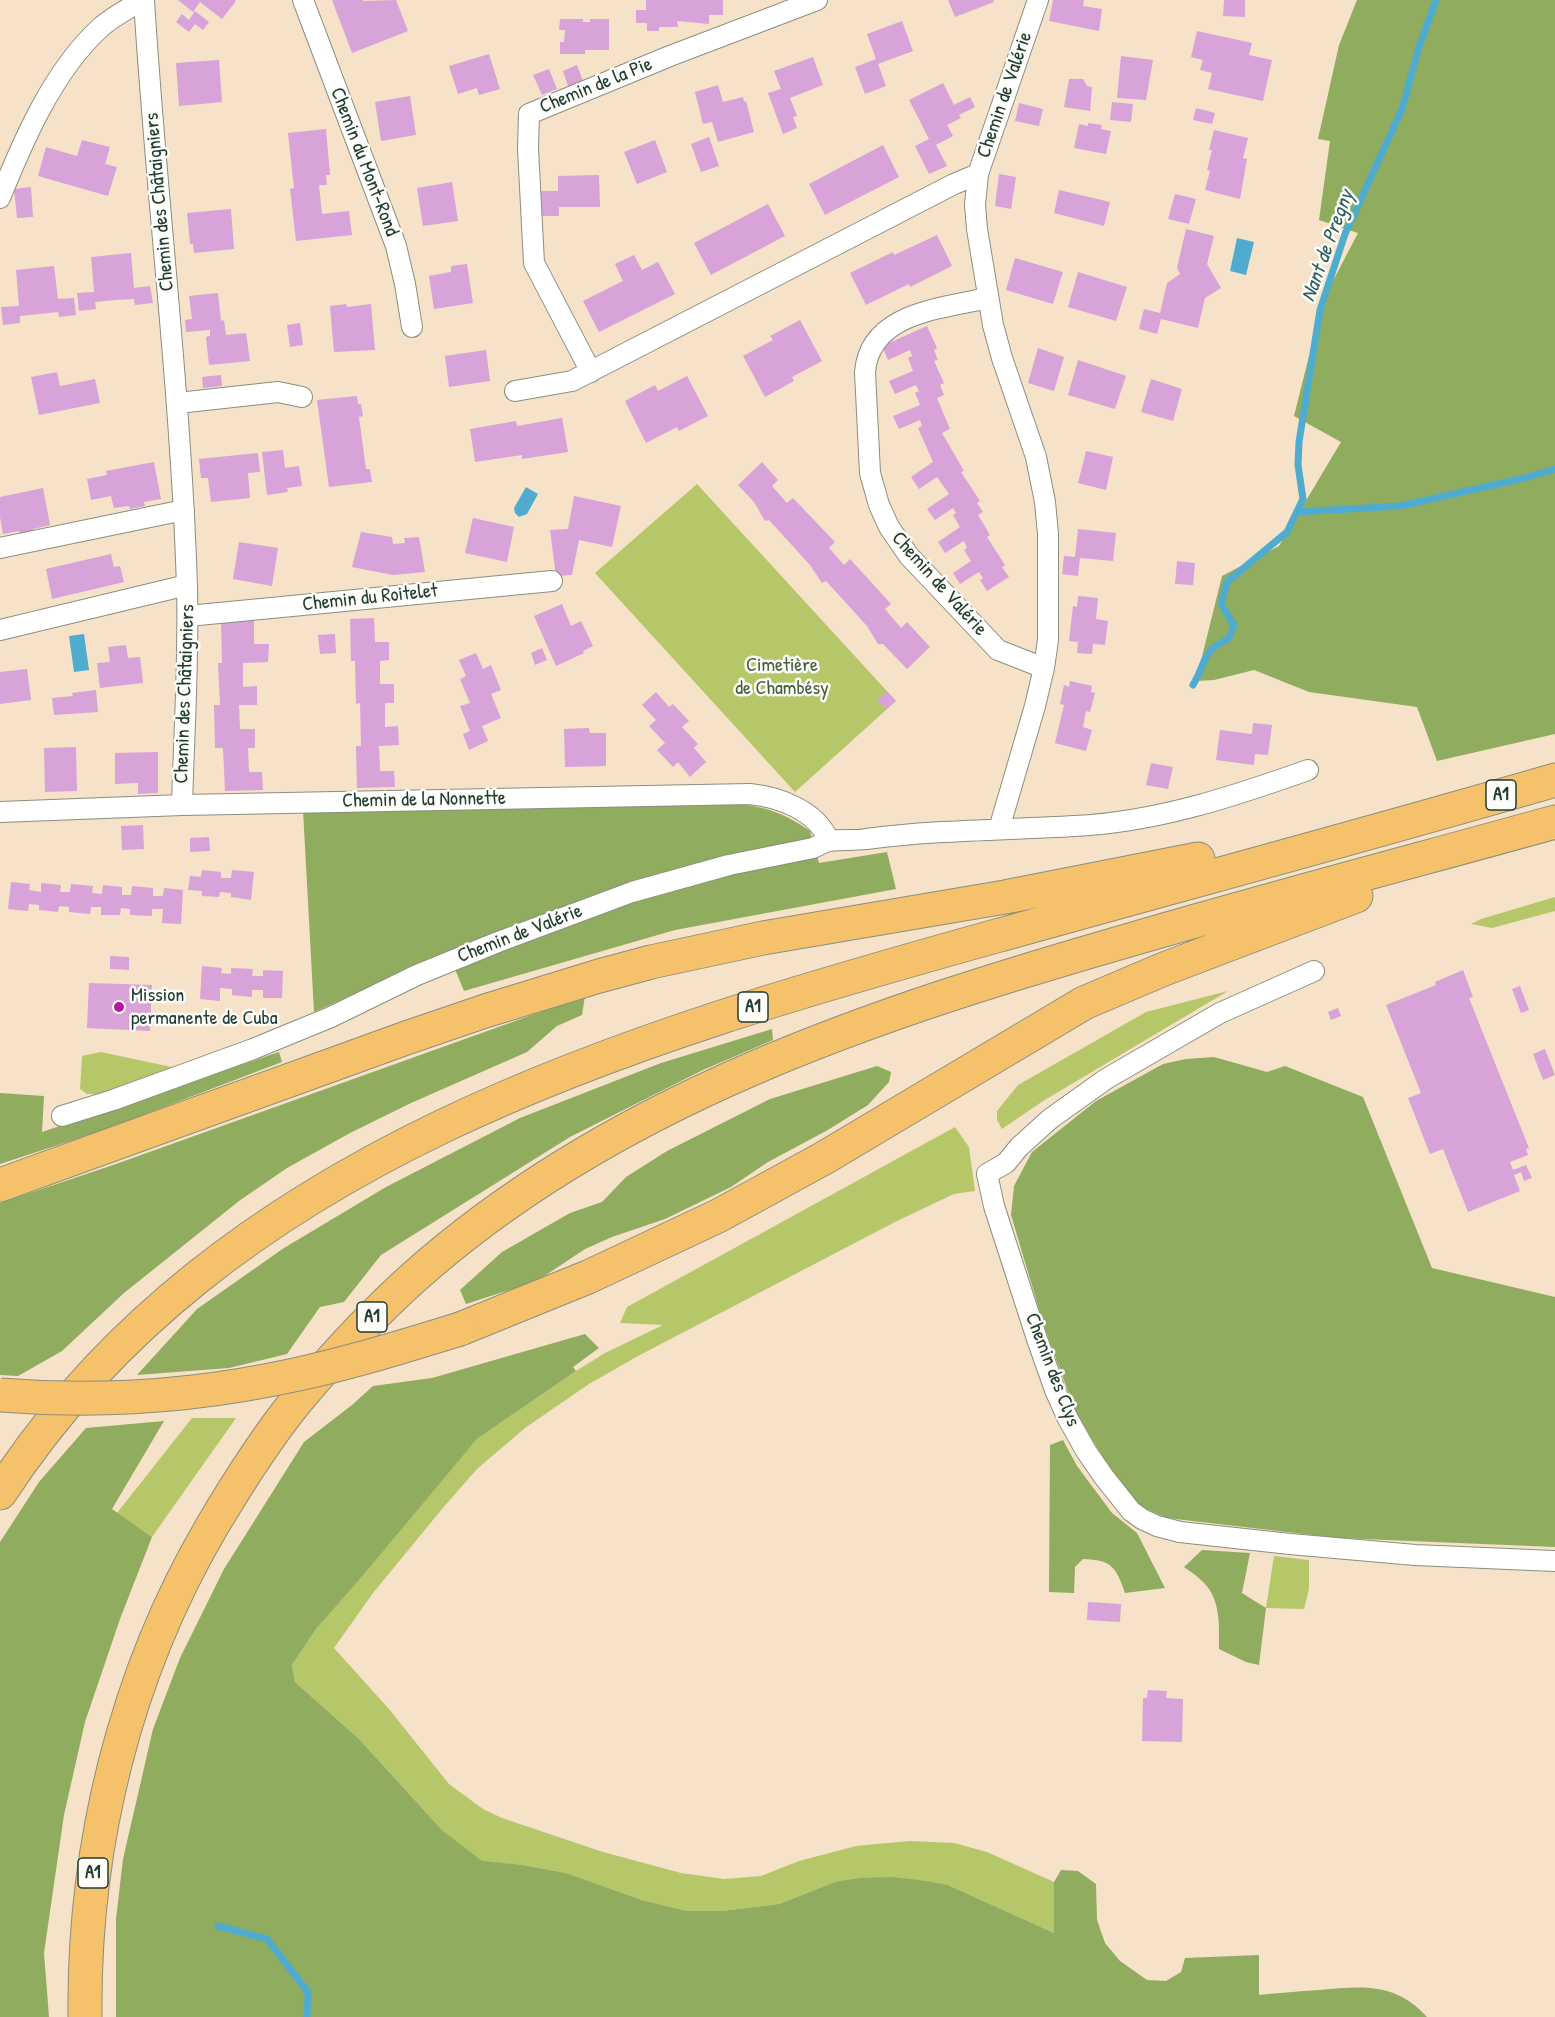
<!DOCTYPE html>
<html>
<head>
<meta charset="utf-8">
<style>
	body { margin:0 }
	canvas { display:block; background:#f6e1c9 }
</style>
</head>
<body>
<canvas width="1555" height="2017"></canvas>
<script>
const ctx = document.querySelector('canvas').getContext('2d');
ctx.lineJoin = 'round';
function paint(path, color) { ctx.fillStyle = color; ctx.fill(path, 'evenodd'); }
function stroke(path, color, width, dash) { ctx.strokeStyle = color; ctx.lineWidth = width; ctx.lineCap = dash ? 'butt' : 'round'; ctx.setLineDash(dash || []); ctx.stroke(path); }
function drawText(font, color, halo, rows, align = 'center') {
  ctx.font = font + ' "Patrick Hand",sans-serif'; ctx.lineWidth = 5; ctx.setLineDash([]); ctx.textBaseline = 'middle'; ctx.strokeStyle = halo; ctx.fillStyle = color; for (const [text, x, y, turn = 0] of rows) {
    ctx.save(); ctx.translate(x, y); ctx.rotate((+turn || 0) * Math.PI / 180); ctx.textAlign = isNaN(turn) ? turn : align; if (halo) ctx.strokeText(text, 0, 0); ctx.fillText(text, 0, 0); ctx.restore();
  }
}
const green = new Path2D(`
	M697,484L896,701L795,792L595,573Z
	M1555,897V911L1492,928L1471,924L1481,919Z
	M1228,991L1043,1101L1002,1129L997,1120V1111L1018,1085L1146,1012Z
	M101,1052L176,1068L106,1094H87L80,1089L82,1056Z
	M955,1127L969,1147L975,1191L954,1194L899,1220L638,1356L589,1384L525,1428L477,1469L442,1509L373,1593L334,1648L389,1709L449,1784L483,1809L502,1818L603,1852L681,1873L724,1879L761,1876L799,1861L856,1846L909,1841L954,1843L987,1852L1054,1882V1933L948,1885L835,1882L779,1904L722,1911H687L642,1900L566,1873L523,1865L482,1862L442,1830L359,1739L295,1682L292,1665L316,1629L477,1439L576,1371L605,1353L663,1325L620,1323L627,1307Z
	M192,1418H236L152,1537L117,1513Z
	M1274,1556L1309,1560V1589L1304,1609L1266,1608Z`);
const forest = new Path2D(`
	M1357,0H1555V734L1437,761L1417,707L1309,692L1254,670L1214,680L1196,681L1222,576L1279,546L1341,442L1294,416L1323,300L1358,233L1319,220L1330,141L1318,139L1339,45Z
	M740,804C770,808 785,814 810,831L819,863L887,852L896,889L675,930L464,991L448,952L314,1012L303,810Z
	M585,996L582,1015L557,1026L527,1052L411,1103L350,1133L287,1168L239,1201L124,1293L62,1351L18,1376L0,1375V1203L116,1164Z
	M772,1029L773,1040L703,1070L570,1137L381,1255L344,1302L320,1307L287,1354L229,1368L137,1375L197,1309L284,1248L386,1187L520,1118L661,1063Z
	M279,1052L282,1062L101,1131L0,1164V1093L44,1096L42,1132Z
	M1214,1057L1267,1072L1285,1066L1363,1097L1432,1268L1555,1297V1547L1338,1538L1167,1518L1142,1507L1130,1496L1109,1467L1076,1413L1044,1326L1011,1215L1014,1186L1032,1152L1096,1101L1163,1064L1186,1059Z
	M877,1066L891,1072L889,1082L868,1105L826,1131L768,1162L731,1187L665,1219L612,1237L585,1249L537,1281L466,1304L460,1290L502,1252L570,1213L602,1202L626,1177L667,1151L770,1099Z
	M585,1334L599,1348L573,1367L576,1371L477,1439L364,1574L316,1629L292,1665L295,1682L359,1739L442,1830L482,1861L523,1865L566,1873L642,1900L687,1911H722L779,1904L835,1882L860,1878L891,1877L919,1880L948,1885L1054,1933V1882L1061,1870L1078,1871L1096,1884L1097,1920L1105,1943L1120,1961L1147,1980L1166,1981L1181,1972L1185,1958L1259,1955V1995C1279,1993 1299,1991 1320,1990C1361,1986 1396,1982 1427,2017H116V1919L123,1859L153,1729L180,1658L224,1569L304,1442L352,1405L373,1386L432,1378Z
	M164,1421L112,1509L152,1537L120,1619L85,1722L64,1815L44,1953L49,2017H0V1542L39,1482L86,1428Z
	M1063,1440L1077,1466L1112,1513L1137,1533L1165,1588L1125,1593C1116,1567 1112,1560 1083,1559L1075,1567L1074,1593L1049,1592L1050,1445Z
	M1202,1550L1250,1553L1242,1593L1266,1608L1259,1665L1246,1662L1219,1649C1219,1627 1221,1603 1206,1585C1200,1578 1191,1572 1184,1567Z`);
const water = new Path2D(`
	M1237,238L1254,242L1246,275L1230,271Z
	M526,487L538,494L527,514L519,517L515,513L514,508Z
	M84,634L89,670L74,672L69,636Z`);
const stream = new Path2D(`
	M1297,512L1400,506L1520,479L1555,469
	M1193,685C1208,660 1199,654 1229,638L1234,625L1221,604L1227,582L1287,532L1303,499L1298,465L1299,442L1320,310L1345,234L1402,109L1419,47L1436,0
	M218,1926L267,1939L308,1992L307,2017`);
const building = new Path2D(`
	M178,0H235L236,1L222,19L200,2L193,12Z
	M332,0H363V1L396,0L408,31L352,53Z
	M646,0H723V15H709V24L677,21L678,27H659V31H647V23H636V10H646Z
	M948,0H993L994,2L955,17Z
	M1053,0H1084L1083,6L1102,9L1099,31L1049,21Z
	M1224,0H1245V17L1223,16Z
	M195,11L209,22L203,30L195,24L189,32L176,22L182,14L189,20Z
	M560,19H583V22H590V19H609V50H585V54H560V42H564L565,30H559Z
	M902,21L913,51L878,64L886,86L865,94L855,67L876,59L867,34Z
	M1197,31L1252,43L1249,55L1272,60L1263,101L1208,89L1212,73L1200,70L1203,60L1191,57Z
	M489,54L500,89L479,95L477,88L458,94L449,66Z
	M1121,56L1153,60L1146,100L1117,98Z
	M813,57L823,85L790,98L797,116L793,117L797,128L783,134L768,93L781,89L774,71Z
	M219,60L222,102L179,106L176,63Z
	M577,65L583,81L568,86L563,71Z
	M549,69L557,89L542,95L533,75Z
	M1069,79H1083L1087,86L1092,87L1090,111L1064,107Z
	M943,83L954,105L970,97L975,107L959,115L961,118L947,125L953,136L936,145L947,166L929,174L915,146L929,139L909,100Z
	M718,85L723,102L743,97L744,102L746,101L754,132L718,142L712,122L703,124L695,92Z
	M410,96L416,135L381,141L375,102Z
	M1112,102L1133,104L1131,122L1110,120Z
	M1019,103L1043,109L1039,126L1015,121Z
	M1196,108L1215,113L1212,124L1193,120Z
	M1088,123L1102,125L1101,129L1111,131L1106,154L1074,148L1079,124L1088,126Z
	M326,129L330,175H326L327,185H319L322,214L349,211L352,235L296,241L290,189L294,188L288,133Z
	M1214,130L1248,138L1243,158L1247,159L1240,199L1205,190L1210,171L1207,170L1212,150H1209Z
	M709,137L719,166L701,172L691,144Z
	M82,140L110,147L105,164L117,167L108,196L38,176L46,147L77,156Z
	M655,140L667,172L637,184L624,152Z
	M883,145L899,177L825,215L809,184Z
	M999,174L1016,177L1011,209L995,206Z
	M599,175L600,207H559V216H542L541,191H558V176Z
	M452,182L458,221L423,226L417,188Z
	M31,187L33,217L17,218L14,189Z
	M1059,190L1110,202L1104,226L1054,213Z
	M1175,194L1196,199L1189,224L1168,219Z
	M768,204L785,236L711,275L694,243Z
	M231,209L234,249L194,253L193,244H190L187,213Z
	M1186,229L1214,236L1207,264L1221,288L1205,298L1198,328L1161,319L1157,334L1139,329L1144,309L1160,313L1167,283L1180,274L1177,268Z
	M937,235L952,266L910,287L909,284L866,305L850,273L893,252L894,255Z
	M131,253L134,288L150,286L153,303L135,305L134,299L115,300L95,302L96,309L79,311L77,293L94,292L91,257Z
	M634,255L642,270L658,262L675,294L599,332L583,301L623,281L615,264Z
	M1015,258L1063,272L1053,304L1006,290Z
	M467,264L473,303L434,309L429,276L451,272V266Z
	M54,266L58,299L74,298L76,315L59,317L58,312L20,316V323L3,325L1,307L19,306L16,270Z
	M1078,272L1127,287L1116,321L1068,307Z
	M218,293L221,321L224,320L226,335L246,333L250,361L209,365L206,337L210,336V330L186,332L185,320L192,319L189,296Z
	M346,304L347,307L371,304L375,350L334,352L330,306Z
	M800,320L822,361L792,377L794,381L765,397L743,356L773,340L770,336Z
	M300,323L303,345L290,347L287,325Z
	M927,326L937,348L934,350L938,360L934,361L944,383L940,385L944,395L937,398L950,429L942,433L964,471L961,472L980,501L977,503L983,512L978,515L990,535L987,537L1005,565L1002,567L1009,577L987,591L980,580L983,578L979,572L960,584L953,573L971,561L964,550L967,548L964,541L945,553L938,542L960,527L953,515L956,513L953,508L935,520L927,509L949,494L937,477L919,489L911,477L933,462L918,428L922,426L920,420L899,429L893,416L920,405L915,393L919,391L916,385L895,394L889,381L913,371L908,358L912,356L910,350L888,360L882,346Z
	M1038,348L1064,357L1054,391L1028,383Z
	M486,350L490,381L449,387L445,356Z
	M1078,360L1126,376L1115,409L1068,395Z
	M57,372L60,386L95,379L100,403L39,415L31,377Z
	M221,375L222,386L203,388L202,377Z
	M687,376L708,416L679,431L677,427L646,443L625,401L655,385L658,391Z
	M1151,379L1182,389L1173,421L1141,412Z
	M357,396L358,404H361L363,416L359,417L366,469H370L372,482L329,487L317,400Z
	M562,418L568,452L522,459V455L475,462L470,429L516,421L517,426Z
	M283,450L285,468L299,466L302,486L287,488L288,492L267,495L262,452Z
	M1086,451L1113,457L1106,490L1078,483Z
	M258,453L260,472L248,473L250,498L211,502L208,478H201L199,459Z
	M154,462L161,499L144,502L145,506L130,509L129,506L114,508L111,496L91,500L87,479L107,475L106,471Z
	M762,462L778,480L772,486L787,503L793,498L835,542L829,548L844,565L850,559L891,604L885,609L901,628L907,622L930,647L907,669L883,644H878L867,626L826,581L822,583L810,565L769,520L765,521L754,502L738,485Z
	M43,488L50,525L33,529L34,532L20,535L19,531L3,534L0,517V497Z
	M574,496L621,506L612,547L579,540L572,575L556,576L550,530L568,529Z
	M473,518L514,527L507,562L465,553Z
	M1078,529L1116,533L1113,561L1080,558L1078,576L1062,574L1064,556L1075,557Z
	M361,532L392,537L393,544L405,543L404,538L419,537L425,572L393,575L352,567Z
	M239,542L278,548L272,586L233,579Z
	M111,554L114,567L120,566L124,582L52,599L46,569Z
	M1177,561L1195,563L1193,585L1175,584Z
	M1078,596L1098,598L1096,619L1108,621L1105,645L1093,644L1092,654L1077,653L1078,642L1069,641L1073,606L1077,607Z
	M562,604L571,626L581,621L593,646L583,651L584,653L556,666L534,616Z
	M254,618V644H269L268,662L243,663V687L257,686V705H239L240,729H255V748H248L249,772H262L263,790L225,791L223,748H215L214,705H220L218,663H222L221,621Z
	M374,618L375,642H389V660L380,661V684H394V703H385V727L398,726L399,745L379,746L380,771H394L395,787L357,788L356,746H361L360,703L356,704L355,661H351L350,619Z
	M335,634L336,653L320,654L318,635Z
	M126,645L128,658L140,657L143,683L100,688L97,663L110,662L108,647Z
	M542,648L547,660L535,665L531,653Z
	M476,653L483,669L491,665L501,690L491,694L501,718L482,726L488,741L469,750L463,734L470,731L460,706L470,703L460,679L466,676L459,660Z
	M27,669L31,700L0,704V672Z
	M1070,681L1092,686L1091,692L1095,693L1090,712L1086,711L1083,727L1092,730L1086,751L1055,743L1064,705L1060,704L1064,685L1069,687Z
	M96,690L98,712L54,715L52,698L73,696L72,693Z
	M887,691L896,701L886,709L877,700Z
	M656,692L669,707L673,704L689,721L682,727L698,744L694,748L706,762L690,777L678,762L673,767L657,750L665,743L649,726L656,720L642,705Z
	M1253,723L1272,725L1268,755L1255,754L1254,765L1216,760L1220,730L1252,734Z
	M589,728L590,733H606V766L565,767L564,729Z
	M76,747L77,791L45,792L44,748Z
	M158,752V793L138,794V783L115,784V753Z
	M1151,763L1173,767L1168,789L1146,785Z
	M143,825L144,849L122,850L121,826Z
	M209,837L210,851L190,852V838Z
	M202,870L221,872V878H231L232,870L254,872L251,900L231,897V893L220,892L219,897L202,896V891L188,890L190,876L201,877Z
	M11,882L30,884L29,890L41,892V883L61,885L60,892H70L71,884L93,886L92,893L102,894L103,885L122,887V895H131L132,886L153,888V896H163L164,888L183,890L181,924L162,923L163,909H152V916L130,915V909L121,908L120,915H101V907H91L90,914L69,912V907L59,906L58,912L39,910V905L29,904L28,911L8,909Z
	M110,956L129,957V970L110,969Z
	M202,966L222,968L221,973L231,974V968L253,969L252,976H263V970L283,971L282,998H263V990H252V997L232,995V989L220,988V1001L200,999Z
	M1463,970L1473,997L1469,998L1529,1148L1526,1149L1528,1155L1510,1162L1513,1170L1526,1165L1532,1178L1524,1181L1521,1172L1514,1175L1520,1191L1468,1212L1443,1149L1430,1154L1408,1098L1421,1093L1386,1005L1436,985L1435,982Z
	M89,983L152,985L150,1031L87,1028Z
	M1520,986L1529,1010L1521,1013L1512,989Z
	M1338,1008L1341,1016L1331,1020L1328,1012Z
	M1545,1049L1555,1075L1543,1080L1533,1054Z
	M1088,1602L1121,1604L1120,1622L1087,1620Z
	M1148,1690L1167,1691L1166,1698L1183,1699L1182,1742L1142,1741L1143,1698H1147Z`);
const minor = new Path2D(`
	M144,0C156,196 181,391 187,588C189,660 184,733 182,805
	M303,0L396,246L405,284L412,327
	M0,198C23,141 53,71 100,28C112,17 128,9 142,0
	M987,298C942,309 870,312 865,372L870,473L879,505L889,527L909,556L998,650L1044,668
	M591,372L534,263L528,149L529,114L670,56L817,0
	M515,391L572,381L954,184L978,174
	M178,403L278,392L302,397
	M0,548L184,510
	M188,616L552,581
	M0,630L187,585
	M0,812L182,805L750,794C780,797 817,811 829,841
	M999,829L1035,706L1044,668L1048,640V534L1045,502L1036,457L1002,358L993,325L977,229L975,205L978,174L1038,0
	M1314,971L1220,1013L1106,1079L1050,1119L1019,1147L1006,1163L987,1174L994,1206L1037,1339L1055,1390L1067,1417L1086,1451L1104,1477L1131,1511L1142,1519L1157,1526L1180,1532L1290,1544L1415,1555L1555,1561
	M62,1116L113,1100L253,1049L331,1017L417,975L498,942L632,892L729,865L813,848C818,846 824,842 830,841C842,839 854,841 866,839C935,830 1005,830 1075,826C1156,822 1232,797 1308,770`);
const motorway = new Path2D(`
	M0,1185L406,1038L485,1011L599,976L651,962L763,938L1005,897L1198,859
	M460,1329L588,1277L718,1216L824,1158L1084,1003L1164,969L1356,896
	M0,1493C220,1155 630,1038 996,936C1182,884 1369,834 1555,780
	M85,2017C83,1847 125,1675 211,1528C237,1484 265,1439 298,1399C334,1356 372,1315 413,1278C614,1098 879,1012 1133,939C1273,898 1414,861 1555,822`);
const motorwayBridge = new Path2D(`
	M0,1395C98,1403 198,1396 294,1375C350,1363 405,1346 460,1329`);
const markers = [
	[119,1007,6,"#b5179e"]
];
const shields = [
	[1501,795,30],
	[753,1007,30],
	[372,1317,30],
	[93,1873,30]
];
const shieldNames = [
	["A1",1501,795],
	["A1",753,1007],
	["A1",372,1317],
	["A1",93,1873]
];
const streetNames = [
	["Chemin de la Pie",596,86,-22],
	["Chemin de Valérie",1005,95,-71],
	["Chemin du Mont-Rond",364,162,69],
	["Chemin des Châtaigniers",160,202,-95],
	["Chemin de Valérie",939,584,48],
	["Chemin du Roitelet",370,598,-6],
	["Chemin des Châtaigniers",185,694,-88],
	["Chemin de la Nonnette",424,800,-1],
	["Chemin de Valérie",520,934,-21],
	["Chemin des Clys",1052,1370,69]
];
const parkNames = [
	["Cimetière",782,666],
	["de Chambésy",782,689]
];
const poiNames = [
	["Mission",131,996],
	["permanente de Cuba",131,1019]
];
const waterNames = [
	["Nant de Pregny",1328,246,-70]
];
paint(green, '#b6c76a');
paint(forest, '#90ac5e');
paint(water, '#50acce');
stroke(stream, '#50acce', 7);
paint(building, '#d7a3d9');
stroke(minor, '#8a8f7e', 22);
stroke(motorway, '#8a8f7e', 35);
stroke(minor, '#fff', 20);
stroke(motorway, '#f5c16b', 33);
stroke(motorwayBridge, '#8a8f7e', 35, []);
stroke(motorwayBridge, '#f5c16b', 33);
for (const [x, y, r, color] of markers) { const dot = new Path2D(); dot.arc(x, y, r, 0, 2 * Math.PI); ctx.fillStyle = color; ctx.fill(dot); stroke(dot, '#fdfcf7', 2); }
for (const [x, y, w] of shields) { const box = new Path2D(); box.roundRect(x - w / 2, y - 15, w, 30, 4.5); ctx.fillStyle = '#fdfcf7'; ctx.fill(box); stroke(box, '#1f3d34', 1.5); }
drawText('bold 18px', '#1f3d34', null, shieldNames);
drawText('20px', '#1f3d34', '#fdfcf7', streetNames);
drawText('20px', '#456042', '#fdfcf7', parkNames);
drawText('20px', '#1f3d34', '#fdfcf7', poiNames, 'left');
drawText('italic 21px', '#2e5e62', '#fdfcf7', waterNames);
</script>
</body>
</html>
